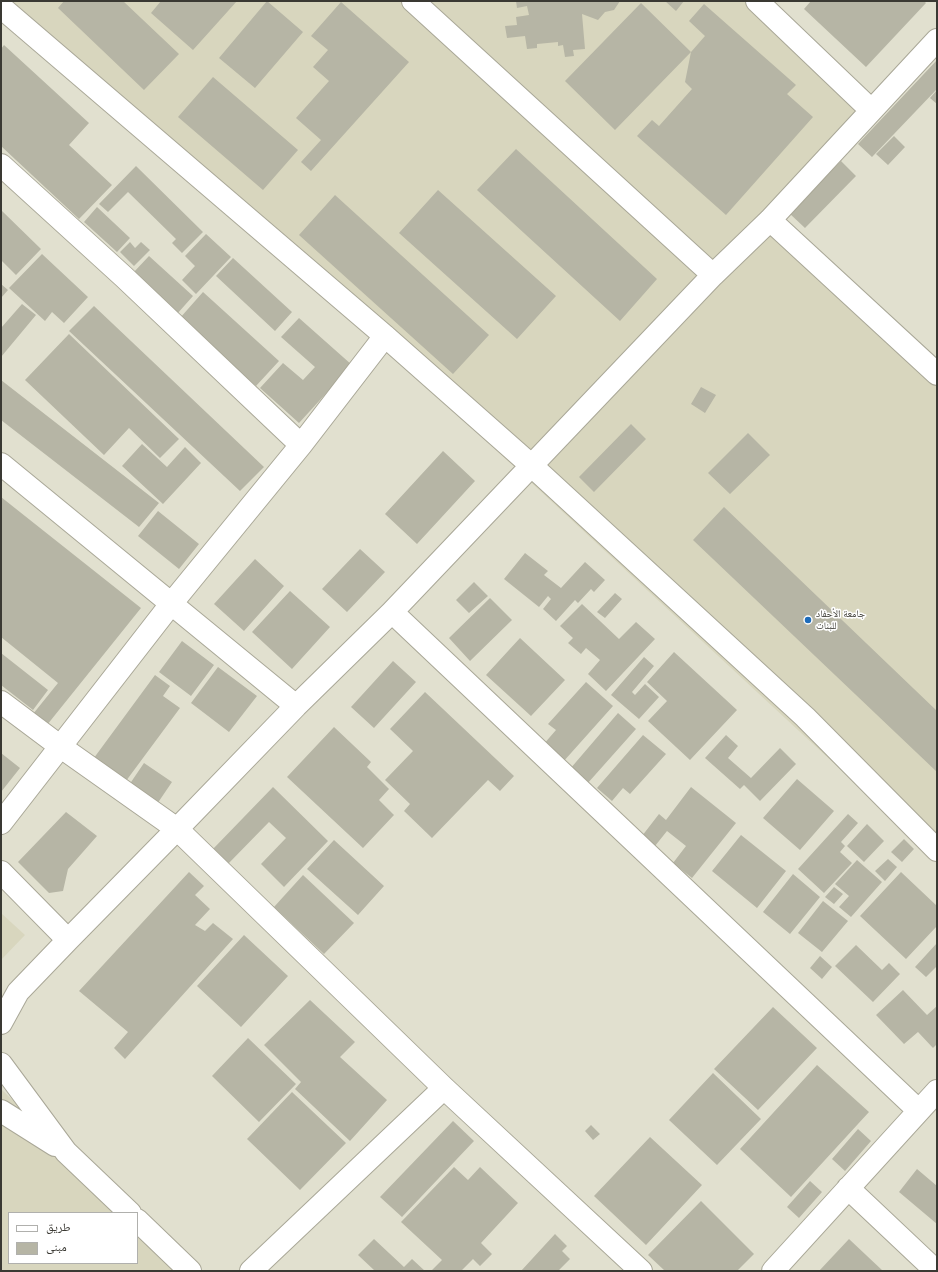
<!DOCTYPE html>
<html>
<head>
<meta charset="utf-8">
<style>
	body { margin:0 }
	#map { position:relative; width:938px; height:1272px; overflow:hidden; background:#e1e0cf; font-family:Quicksand,"Noto Naskh Arabic",sans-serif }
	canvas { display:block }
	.frame { position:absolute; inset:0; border:2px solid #3a3933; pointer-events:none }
	.legend { position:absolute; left:8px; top:1212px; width:130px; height:52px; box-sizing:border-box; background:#fff; border:1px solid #b0b0ad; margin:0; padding:5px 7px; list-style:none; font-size:12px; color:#3a3933 }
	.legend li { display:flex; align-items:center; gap:8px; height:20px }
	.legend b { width:20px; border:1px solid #b0b0ad }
</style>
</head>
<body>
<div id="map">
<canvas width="938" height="1272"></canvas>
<div class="frame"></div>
<ul class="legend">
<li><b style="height:5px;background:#fff"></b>طريق</li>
<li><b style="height:11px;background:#b6b5a5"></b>مبنى</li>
</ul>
</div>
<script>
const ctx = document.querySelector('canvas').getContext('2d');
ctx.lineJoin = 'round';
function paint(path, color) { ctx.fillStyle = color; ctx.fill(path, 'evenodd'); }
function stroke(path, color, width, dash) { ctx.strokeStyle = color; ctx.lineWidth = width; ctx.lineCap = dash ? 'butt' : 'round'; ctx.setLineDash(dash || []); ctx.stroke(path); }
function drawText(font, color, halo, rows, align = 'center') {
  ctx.font = font + ' Quicksand,"Noto Naskh Arabic",sans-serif'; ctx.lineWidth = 3; ctx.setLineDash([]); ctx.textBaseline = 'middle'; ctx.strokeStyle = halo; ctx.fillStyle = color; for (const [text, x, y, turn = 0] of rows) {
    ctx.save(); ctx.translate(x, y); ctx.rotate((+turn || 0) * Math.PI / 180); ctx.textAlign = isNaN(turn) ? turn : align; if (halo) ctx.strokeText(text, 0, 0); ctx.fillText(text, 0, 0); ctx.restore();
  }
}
const built = new Path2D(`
	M12,1H756L871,110L770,220L937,380V859Z
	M1,913L25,935L1,960Z
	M1,1089L131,1213H9V1263H137V1218L192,1271H1Z`);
const building = new Path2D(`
	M64,1H123L179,54L144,90L58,8Z
	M161,1H237L193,50L151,13Z
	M267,1L303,32L255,88L219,58Z
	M516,1H620L614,10L605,12L598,20L582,14L585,49L573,50L574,56L565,57L563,45L558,46V42L537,44V48L527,49L525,36L507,38L505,26L517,25L516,17L529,15L527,6L517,8Z
	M665,1H684L676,11Z
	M811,1H924L926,3L866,67L804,9Z
	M341,2L409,62L311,171L301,162L321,140L296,118L329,81L313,67L328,50L311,36Z
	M641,3L691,52L615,130L565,81Z
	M704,4L796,85L787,94L813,117L726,215L637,136L652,120L659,126L692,89L685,82L691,52L705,36L689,21Z
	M4,45L89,123L69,145L112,185L79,219L1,146V49Z
	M937,60V89L872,157L858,144Z
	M213,77L298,150L263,190L178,117Z
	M937,90V104L930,98Z
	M894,136L905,147L888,165L876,154Z
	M516,149L657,279L620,321L477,190Z
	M841,161L856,176L805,228L789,213Z
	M136,166L203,232L182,253L172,243L176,239L128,192L108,212L99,204Z
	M438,190L556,296L517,339L399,233Z
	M335,195L489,335L453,374L299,235Z
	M97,207L130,238L117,252L84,222Z
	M1,210L41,249L16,275L1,260Z
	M206,234L231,257L196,294L182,280L195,266L185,256Z
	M130,242L135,248L141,242L150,250L134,266L120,252Z
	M42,254L88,297L64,323L52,312L45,321L9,288Z
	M149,256L193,296L177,314L133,273Z
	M233,258L292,312L275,331L216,276Z
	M1,284L8,290L1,298Z
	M203,292L279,361L256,386L180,318Z
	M22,304L36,315L1,357V328Z
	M94,306L264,467L240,491L69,331Z
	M299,318L352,365L299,423L260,388L283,363L303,380L315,367L281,337Z
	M69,334L179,439L160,458L129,428L104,455L25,380Z
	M1,380L159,503L139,527L1,420Z
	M701,387L716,395L705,413L691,404Z
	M631,424L646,439L594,492L579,477Z
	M748,433L770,455L730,494L708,473Z
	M142,444L167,467L185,447L201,463L163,504L122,466Z
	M443,451L475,481L417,544L385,514Z
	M1,497L141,608L47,725L33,714L58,683L1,637Z
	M724,507L937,711V772L693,540Z
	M158,511L199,544L179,569L138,536Z
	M360,549L385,572L347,612L322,589Z
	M525,553L548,571L544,575L561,588L585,562L605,580L594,592L591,589L578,603L575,600L556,621L543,609L551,599L548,596L539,607L504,579Z
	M255,559L284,586L244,631L214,604Z
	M474,582L488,596L469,613L456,600Z
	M290,591L330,627L292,669L252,632Z
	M615,593L622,599L605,618L597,612Z
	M490,598L512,620L470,661L449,638Z
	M582,604L619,639L636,622L655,639L606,691L588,674L600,660L586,648L581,654L568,643L573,638L560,626Z
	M520,638L565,680L531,716L486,675Z
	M182,641L214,665L191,696L159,672Z
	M674,652L737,710L690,760L648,721L667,701L647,682Z
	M1,653L48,690L33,710L1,685Z
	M644,657L654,666L632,692L635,695L645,684L659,697L639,719L611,695Z
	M393,661L416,682L374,728L351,707Z
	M218,667L257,696L229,732L191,703Z
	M155,675L170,686L163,696L180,708L123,785L91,762Z
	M586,682L613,706L563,762L543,745L556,730L548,724Z
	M425,692L514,776L500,791L488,780L432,838L404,811L410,804L385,780L413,751L390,729Z
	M618,713L636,729L587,784L570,769Z
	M334,727L371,762L367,767L389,789L379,800L394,815L363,848L287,777Z
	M643,735L666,754L630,794L623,788L612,801L597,788Z
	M726,735L738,746L728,758L751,778L780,748L796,764L760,801L744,785L740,789L705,758Z
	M1,753L20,768L1,792Z
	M144,763L172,782L155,807L127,788Z
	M797,779L834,811L800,850L763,818Z
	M273,787L328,841L284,887L261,864L286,838L269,822L228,864L213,849Z
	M691,787L736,823L692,878L673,863L686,846L667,831L655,846L642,836L659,814L666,820Z
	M66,812L97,836L68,869L63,891L49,893L18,862Z
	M848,814L858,823L841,842L845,846L840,852L852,863L824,893L798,869Z
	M867,824L884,841L864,862L847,846Z
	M741,835L786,871L757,908L712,871Z
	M904,839L914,849L902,862L891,852Z
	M334,840L384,886L358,915L307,869Z
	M888,859L897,867L885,881L875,871Z
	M857,860L882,882L851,917L839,907L849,896L835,884Z
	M189,872L204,886L195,895L210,909L195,925L205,931L213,923L233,939L125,1059L114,1048L128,1032L79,991Z
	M901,872L937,906V926L906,959L860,916Z
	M793,874L820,897L790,934L763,912Z
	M303,875L354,923L324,954L274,907Z
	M834,887L843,894L834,904L825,897Z
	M823,901L848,921L822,952L798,933Z
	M244,935L288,976L241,1027L197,986Z
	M937,943V966L926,977L915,967Z
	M856,945L882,970L889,963L900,974L873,1002L835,966Z
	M820,956L832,967L822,979L810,968Z
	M903,990L927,1015L937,1006V1044L933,1048L918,1032L904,1044L876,1015Z
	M310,1000L355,1042L340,1057L387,1100L350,1141L295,1089L301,1082L264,1045Z
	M773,1007L817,1048L758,1110L714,1069Z
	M248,1038L296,1084L259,1122L212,1076Z
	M817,1065L869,1112L791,1197L740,1149Z
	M713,1073L761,1119L717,1165L669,1120Z
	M292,1092L346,1143L300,1190L247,1139Z
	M453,1121L474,1141L402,1217L380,1197Z
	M591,1125L600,1134L593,1140L585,1131Z
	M858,1129L871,1141L845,1171L832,1159Z
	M650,1137L702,1185L646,1245L594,1196Z
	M454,1167L468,1180L480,1167L518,1203L481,1243L492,1254L480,1266L473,1259L461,1271H433L432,1270L442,1260L401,1222Z
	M917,1169L937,1186V1224L899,1192Z
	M810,1181L822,1192L799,1218L787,1207Z
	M701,1201L754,1254L737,1271H665L648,1255Z
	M555,1234L567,1246L562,1251L570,1259L558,1271H521Z
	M374,1239L404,1267L412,1259L425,1271H375L358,1255Z
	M849,1239L883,1271H819Z`);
const minor = new Path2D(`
	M413,1L713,275
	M757,1L871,110
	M1,7L385,336L532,466L805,717L937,850
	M1,165L124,277L301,445
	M770,220L937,374
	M1,464L296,706
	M392,612L918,1110
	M1,702L61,747L177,829L444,1088L641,1271
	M1,823L171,604L301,445L385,336
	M1,872L68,940
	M1,1023L18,992L68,940L177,829L296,706L392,612L713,275L770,220L937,40
	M1,1064L66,1152L130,1213
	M1,1111L55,1145
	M848,1188L936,1271
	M137,1220L190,1271
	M251,1271L444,1088
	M773,1271L937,1091`);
const markers = [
	[808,620,4,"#1e6cbb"]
];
const poiNames = [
	["جامعة الأحفاد",816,614],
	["للبنات",816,626]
];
paint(built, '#d8d6be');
paint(building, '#b6b5a5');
stroke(minor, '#a9a797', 24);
stroke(minor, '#fff', 22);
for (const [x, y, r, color] of markers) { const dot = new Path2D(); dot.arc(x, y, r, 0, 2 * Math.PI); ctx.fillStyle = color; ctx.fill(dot); stroke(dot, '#fff', 1.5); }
drawText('10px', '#3a3933', '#fff', poiNames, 'left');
</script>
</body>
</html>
